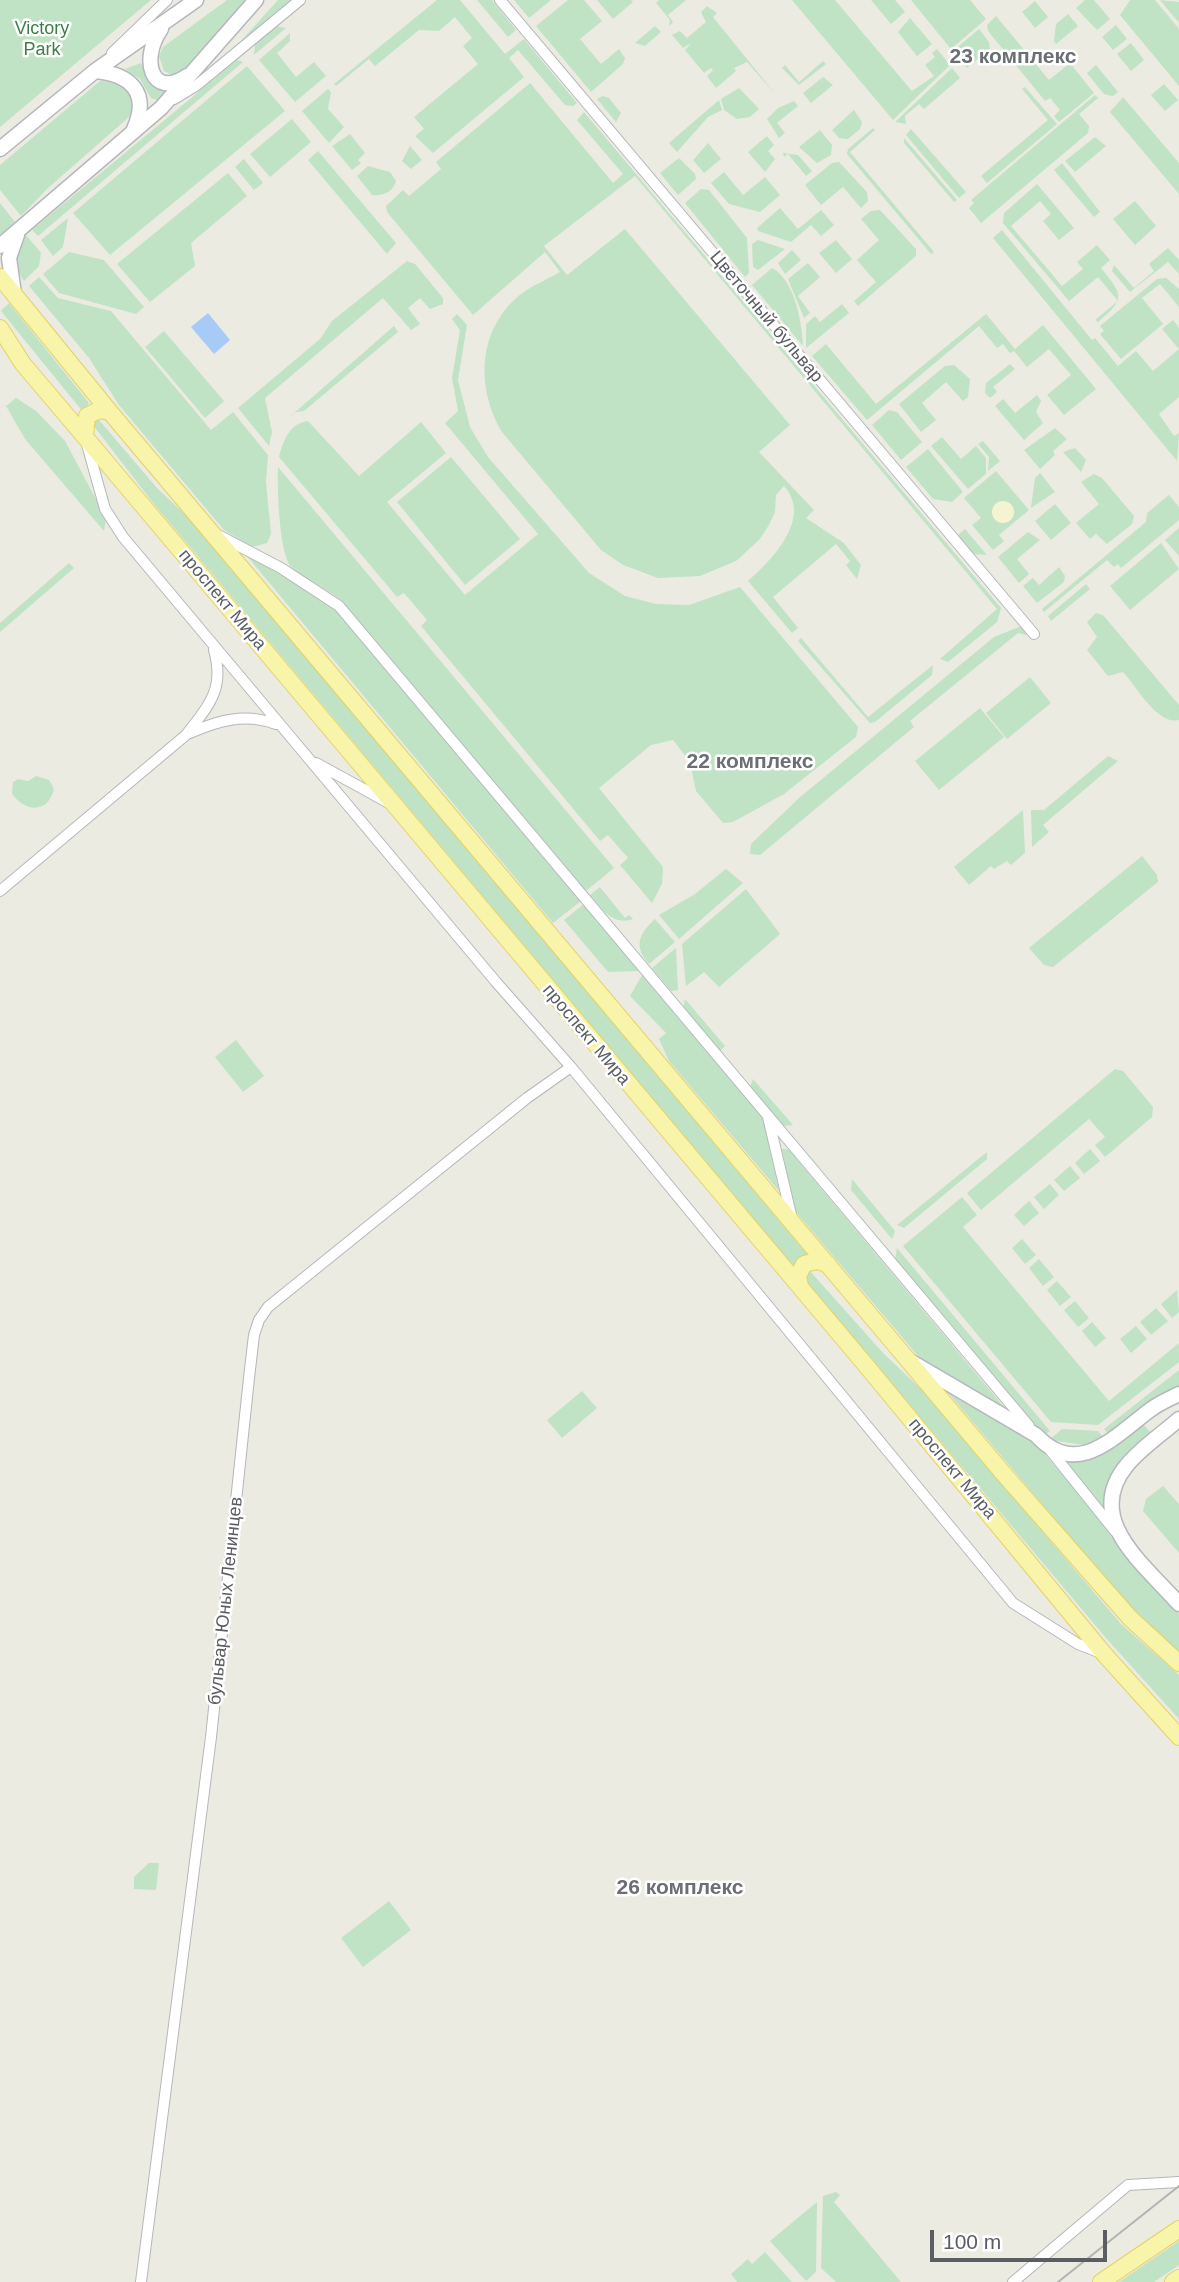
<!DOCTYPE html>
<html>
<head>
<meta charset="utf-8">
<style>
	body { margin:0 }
	#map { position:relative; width:1179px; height:2282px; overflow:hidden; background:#ecebe2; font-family:Arial,sans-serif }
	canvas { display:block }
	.scale { position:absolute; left:930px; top:2230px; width:177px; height:32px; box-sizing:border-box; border:4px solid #5a5d61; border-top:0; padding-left:9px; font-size:21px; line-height:24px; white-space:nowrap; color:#5a5d61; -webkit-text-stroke:5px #fff; paint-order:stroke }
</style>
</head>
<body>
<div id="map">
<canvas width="1179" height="2282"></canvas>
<div class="scale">100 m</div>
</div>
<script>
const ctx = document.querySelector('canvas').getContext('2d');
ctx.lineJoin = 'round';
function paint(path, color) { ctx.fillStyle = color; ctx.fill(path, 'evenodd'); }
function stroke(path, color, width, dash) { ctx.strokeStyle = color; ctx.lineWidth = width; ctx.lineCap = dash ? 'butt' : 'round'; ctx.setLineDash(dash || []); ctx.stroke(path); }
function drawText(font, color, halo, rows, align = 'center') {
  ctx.font = font + ' Arial,sans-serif'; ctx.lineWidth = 5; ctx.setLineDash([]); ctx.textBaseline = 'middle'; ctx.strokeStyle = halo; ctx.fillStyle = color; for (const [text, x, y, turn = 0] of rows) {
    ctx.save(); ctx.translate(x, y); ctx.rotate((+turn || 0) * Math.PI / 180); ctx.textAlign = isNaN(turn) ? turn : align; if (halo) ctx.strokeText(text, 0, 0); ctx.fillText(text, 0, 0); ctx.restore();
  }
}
const green = new Path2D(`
	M0,0H151L0,127Z
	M227,0H251L186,74L174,76L164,71L159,56L163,47Z
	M278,0H294L233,50Z
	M437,0H460L505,54L524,39L577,103L573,106L565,105L518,50L509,58L524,77L433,153L415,136L424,129L414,117L478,64L463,46L472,38L455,17L439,31L419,30L375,66L369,59L336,86L334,84Z
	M477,0H492L516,30L508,37Z
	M514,0H551L529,18Z
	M568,0H584L602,21L580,39L601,64L619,49L625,58L623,64L591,92L536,26Z
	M597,0H631L633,2L613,19Z
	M659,0H686L668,15L673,22L669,26L670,20L656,3Z
	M792,0H835L912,91L934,76L925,65L935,57L932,53L937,49L950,65L893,120Z
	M871,0H895L905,12L891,24Z
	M911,0H970L986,19L951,49Z
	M1085,0H1094L1110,19L1097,30L1076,8Z
	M1130,0H1155L1179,29V86L1120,15Z
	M1160,0L1179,2V23Z
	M1035,1L1048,17L1035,28L1022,12Z
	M707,6L717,13L713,17L776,95L747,62L734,68L736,71L716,88L707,76L713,70L711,68L704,73L685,50L691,43L683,48L672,35L680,31L687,38L706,22L701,12Z
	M1068,14L1078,26L1056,44L1054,41L1056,24Z
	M996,16L1049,80L1070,63L1094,93L1059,122L1054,116L1060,110L1050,98L1045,101L988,31L987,25Z
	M910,18L932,44L917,56L898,32Z
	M1116,25L1127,39L1113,50L1102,37Z
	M276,26L286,28L254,55L255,44Z
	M655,26L661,32L645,46L635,43Z
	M979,29L989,42L990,49L967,68L953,51Z
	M290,33V41L277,53L296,77L314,62L326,76L295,102L259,60Z
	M1131,43L1144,60L1131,71L1117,54Z
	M237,60L243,62L38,236L32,230Z
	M823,61L826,64L799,85L782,68L785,65L799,82Z
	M141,63L153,84L172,91L159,101L151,98L140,79L125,69Z
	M1096,65L1118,92L1113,96L1104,94L1087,73Z
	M247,66L285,111L110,255L73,213Z
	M952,68L960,78L924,109L919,104L905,116L906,124L895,122Z
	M823,77L833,85L811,103L803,93Z
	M106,79C120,83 131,89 134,105L129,117L48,188L21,216L0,190V165L100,81Z
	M530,83L613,183L623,174L577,120L584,112L1001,608L997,622L948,662L940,659L997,609L635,176L544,246L567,275L625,229L790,425L759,452L814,510L806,518L844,543L861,565L857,579L846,565L850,561L836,544L773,597L798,628L792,633L748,581C772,560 813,518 784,486L776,495L775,512L769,525L759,540L736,561L700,576L658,578L623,565L601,550L502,432C477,391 477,335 514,300C527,287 545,281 560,272L545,252L473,315L387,212L386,206L403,190L409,196L441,169L436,162Z
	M1164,84L1178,100L1165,111L1151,95Z
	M1025,87L1057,124L987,183L981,176L1048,120L1022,89Z
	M739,88L759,109L750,117L737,119L724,110L721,99Z
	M328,89L331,92L328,109L344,127L329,143L302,111Z
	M1095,95L1098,98L1079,114L1089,126L1088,133L981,223L969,208L974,203L971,200Z
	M603,96L609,98L621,113L616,122L597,99Z
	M1123,97L1179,163V194L1110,112Z
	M719,100L722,110L708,117L677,152L669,143Z
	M794,101L798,106L777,123L785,133L779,138L767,119L778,108Z
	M854,110L862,122L860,129L848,139L839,138L832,130Z
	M292,119L311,142L270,177L250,154Z
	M873,128L875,130L850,152L934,252L931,254L847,154L848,149Z
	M911,129L966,192L959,198L906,135Z
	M820,130L832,145L831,155L817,163L799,147Z
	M350,134L365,153L358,160L361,163L352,170L332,146Z
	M767,136L774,145L768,151L775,159L765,172L748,152Z
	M1095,137L1106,146L1075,172L1065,161Z
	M904,138L957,200L954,202L904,143Z
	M708,143L721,159L704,173L693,160Z
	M410,146L422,160L411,169L402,161Z
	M318,151L396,243L387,254L308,160Z
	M783,153L798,155L812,171L806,176L788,154L784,157Z
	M679,158L695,174L696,179L678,195L660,173Z
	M244,159L263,183L254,190L235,167Z
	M839,162L867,192L868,201L861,208L843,187L821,205L805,185L832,163Z
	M1062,163L1100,212L1094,217L1054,170Z
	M368,166L390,172L396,181C394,191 382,197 372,195L357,176Z
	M724,172L743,195L765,177L780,195L760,212L729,204L711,183Z
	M228,173L247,196L191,243L195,266L150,302L117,264Z
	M1037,184L1074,228L1059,240L1043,221L1051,214L1040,201L1011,226L1062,286L1083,269L1077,262L1097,245L1110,260L1101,268C1124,296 1125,299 1098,322L1095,320L1118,301L1098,277L1069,301L1003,223L1004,213Z
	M701,189L709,190L747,238L749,273L745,277L685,203Z
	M1135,201L1156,226L1135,245L1113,219Z
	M0,203L15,222L0,235Z
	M780,208L798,229L821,210L834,225L821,236L811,225L791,242L758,231L757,228Z
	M880,210L916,249V256L858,306L854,301L876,282L857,260L879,240L861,219L871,211Z
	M68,218L63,247L53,256L41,240Z
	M1002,230L1092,340L1095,338L1118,366L1136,351L1153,371L1179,349L1162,329L1173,320L1179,328V397L1159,414L1174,436L1179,433L1177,461L993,238Z
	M26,235L41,253L39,266L24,281L13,264L17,244Z
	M758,240L785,249L758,270L753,267L752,244Z
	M836,240L852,259L836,273L819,253Z
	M1168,248L1179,260V274L1168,262L1130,292L1112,271L1114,265L1134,288L1154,271L1149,264Z
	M792,250L801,260L785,274L778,263Z
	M69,252L104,260L144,307L136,314L59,293L43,274Z
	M407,261L415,264L443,298V304L430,309L420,298L408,308L420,324L411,330L383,298L265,398L272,432L269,446L238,408L320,339L332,321Z
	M808,263L820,277L798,296L810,313L804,318L788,279Z
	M772,268C795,280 802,323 803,346L752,285Z
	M39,277L58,298L111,311L211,430L233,412L268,455L266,482L271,534L267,543L252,547L224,530L119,405L89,358L29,286Z
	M1166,278L1179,289V307L1160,284L1142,298L1163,324L1121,359L1100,334L1104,331L1100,326L1157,279Z
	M9,303L89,403L83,412L1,311Z
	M842,304L849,313L806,348V324L815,316L820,322Z
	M457,314L467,325L458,380L470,427L488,457L589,573L625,596L656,604L689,605L740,587L858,727L856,737L784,794L733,822L723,823L696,791L690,762L673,740L651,745L599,788L663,867L662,884L652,903L620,865L628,858L608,835L600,841L421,626L427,620L404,593L397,597L279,457C283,441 290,423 308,421L359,476L421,422L446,453L387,502L465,595L538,534L445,423L458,411L452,378L460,330L452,319Z
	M986,314L1015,349L1043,325L1096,389L1064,415L1047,395L1071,375L1049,349L1027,367L1014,351L1010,353L1003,344L997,348L979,326L867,420L812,356L826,344L876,404Z
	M394,326L398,332L304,411L296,412L285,421Z
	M164,331L224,401L205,418L145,347Z
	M1010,364L1015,369L993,387L997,392L990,398L985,393L986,383Z
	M954,365L970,379L968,397L963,401L946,382L922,403L936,420L921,432L899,404L945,366Z
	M1037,395L1041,401L1036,412L1043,423L1024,440L995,406L1003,399L1015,413Z
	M16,398L36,411L65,441L106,518L104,531L25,439L6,406Z
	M889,410L897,412L922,442L901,460L872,425Z
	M94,420H99L157,488L193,522L807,1254L792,1265L154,504L93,425Z
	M1055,428L1067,439L1053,451L1055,455L1040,469L1024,450Z
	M942,437L961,459L976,446L986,458V474L968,489L931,446Z
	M983,441L1000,461L988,471L989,457L978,444Z
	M1075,448L1086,460L1081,472L1063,452Z
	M928,449L963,492L952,502L933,499L906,467Z
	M451,457L520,539L465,585L397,502Z
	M278,467L614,868L586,891L342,601C327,588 306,581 292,568C279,555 277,486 278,467Z
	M996,471L1029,510L999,535L1004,541L993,550L972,525L981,518L964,498Z
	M1040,473L1055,492L1031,508L1035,478Z
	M1094,474L1102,478L1134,516L1132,524L1107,544L1096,534L1090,539L1076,523L1099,504L1081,482Z
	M1169,495L1179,507V520L1121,568L1118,564L1114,567L1107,560L1044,612L1042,609L1146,522L1147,513Z
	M1055,504L1071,523L1051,540L1035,521Z
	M1179,528V556L1165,540Z
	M965,529L987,555L971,554L957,536Z
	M1028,532L1040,540L1017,559L1029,574L1019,583L998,557Z
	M1161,543L1179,569L1130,610L1110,586Z
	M247,556L302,586L336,609L581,901L553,923Z
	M69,563L74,568L0,632V623Z
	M1059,567L1065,576L1064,582L1037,603L1023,586L1033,578L1039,585Z
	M1086,584L1090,589L1051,621L1048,616Z
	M1096,613L1103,615L1179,705V720C1158,726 1136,686 1123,672L1108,676L1087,650L1097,637L1087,622Z
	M1024,625L1026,635L1018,633L910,721L914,727L760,855L750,854L751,844L799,798L994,637Z
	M801,638L868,717L933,665L932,675L875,722L870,723L798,641Z
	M1030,677L1051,703L1007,739L986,713Z
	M980,708L1004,737L939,790L915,761Z
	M1108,756L1118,761L1043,825L1049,832L1032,847L1031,810H1044Z
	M36,776L49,780L54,789C48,814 25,812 12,794L13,782L18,779L28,781Z
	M1023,810L1025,853L1011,865L1007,861L994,869L991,866L969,885L954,867Z
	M1142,856L1157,875L1158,882L1053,967L1044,965L1029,948Z
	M726,869L743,883L679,939L659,915L695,894Z
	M600,887L625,918L629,915L633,919C612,926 602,909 590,895Z
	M746,889L780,934L719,987L704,972L686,986L682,944Z
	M584,904L639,971L608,972L564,920Z
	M655,919L675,942L649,964C633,946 639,934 655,919Z
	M676,948L678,990L671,991L652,968Z
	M642,975L763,1118L779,1191L669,1061L659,1039L666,1033L630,996Z
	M685,999L725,1046L720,1051L683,1008Z
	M236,1040L264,1076L243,1092L215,1057Z
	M1115,1069L1123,1071L1153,1107L1152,1117L1105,1157L1095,1145L1105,1137L1089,1119L981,1210L967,1193Z
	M753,1079L793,1125L784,1126L750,1087Z
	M782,1149H788L1009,1413L924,1363L795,1211Z
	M1090,1149L1100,1161L1084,1174L1075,1163Z
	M987,1152V1159L904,1228L897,1225Z
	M1070,1166L1080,1178L1064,1191L1054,1180Z
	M852,1179L895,1231L892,1239L851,1190Z
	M1050,1184L1059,1195L1044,1209L1034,1197Z
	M962,1197L977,1215L963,1227L1109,1401L1179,1343V1362L1098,1425L1051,1422L903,1246Z
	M1029,1201L1039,1213L1024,1226L1014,1215Z
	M1022,1239L1036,1255L1025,1264L1012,1248Z
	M897,1248L1050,1431L1044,1436L895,1261Z
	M1039,1259L1054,1277L1043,1286L1029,1268Z
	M809,1270L884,1354L922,1390L1121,1624L1179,1675V1719L1106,1638L805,1280Z
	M1057,1281L1071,1297L1060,1306L1047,1290Z
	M1177,1290L1179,1312L1172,1318L1161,1304Z
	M1075,1301L1089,1318L1078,1327L1064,1310Z
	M1156,1308L1168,1321L1151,1335L1140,1322Z
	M1092,1322L1106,1338L1095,1347L1082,1331Z
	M1136,1326L1147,1339L1131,1353L1120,1339Z
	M1179,1370V1386L1149,1403L1109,1435L1104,1429Z
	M945,1389L1034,1441L1179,1614V1653L1116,1592Z
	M582,1391L597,1408L562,1438L547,1420Z
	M1143,1424L1152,1434C1127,1455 1105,1472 1103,1508L1063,1459C1098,1462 1116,1445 1143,1424Z
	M1062,1429L1098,1431L1104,1438L1084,1445L1049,1440Z
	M1163,1486L1179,1504V1553L1143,1511L1146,1499Z
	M149,1863H159L156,1890L134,1889V1877Z
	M389,1901L411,1930L363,1967L341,1938Z
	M836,2192L840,2195L834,2202L901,2282H836L821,2268L823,2196Z
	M817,2202L816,2272L806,2281L770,2241Z
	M1179,2241V2265L1154,2282H1119Z
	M765,2252L792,2282H737L731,2274L748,2259L752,2264Z`);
const sand = new Path2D(`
	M992 512a11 11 0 1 1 22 0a11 11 0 1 1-22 0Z`);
const water = new Path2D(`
	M208,313L230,340L214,354L191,327Z`);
const street = new Path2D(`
	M500,0L1034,634
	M112,53L167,0
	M174,99L197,85L300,0
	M86,441L105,509L123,537L496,982L571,1067L1013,1603L1078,1644L1101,1653
	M220,536L281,568L339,606L1029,1426
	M190,733C219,720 245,713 276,724
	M316,763L389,803
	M0,891L186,735C209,705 225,689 214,650
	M768,1117L792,1219
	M1050,1450L1115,1531
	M141,2282L211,1737L249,1378L254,1335L259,1320L268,1307L527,1098L571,1067
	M1013,2282L1128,2185L1179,2182`);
const secondary = new Path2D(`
	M161,29C140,59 151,100 187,76
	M95,71C131,74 150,93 134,129
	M0,149L95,71L196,0
	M0,246L161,108L256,0
	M14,294L9,258L17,235
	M910,1361L1036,1435C1077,1480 1115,1436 1150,1410C1159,1403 1169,1399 1179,1394
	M1179,1419C1162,1434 1141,1448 1127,1465C1082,1519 1145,1565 1179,1604`);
const primary = new Path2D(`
	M0,277L110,412L1003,1473L1130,1618L1179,1663
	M0,328L23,364L85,437L869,1369L1105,1655L1179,1737
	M85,437L87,416L99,410L110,412
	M800,1286L798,1276L804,1264L817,1261L828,1264
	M1101,2282L1179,2229
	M1173,2282L1179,2278`);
const tram = new Path2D(`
	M1058,2282L1179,2186`);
const parkNames = [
	["Victory",42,29],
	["Park",42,50]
];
const streetNames = [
	["Цветочный бульвар",766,317,50],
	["проспект Мира",222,600,50],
	["проспект Мира",586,1035,50],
	["проспект Мира",952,1469,50],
	["бульвар Юных Ленинцев",226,1601,-84]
];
const quarterNames = [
	["23 комплекс",1013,57],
	["22 комплекс",750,762],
	["26 комплекс",680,1888]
];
paint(green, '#c0e2c5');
paint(sand, '#f6f3d2');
paint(water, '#a7caf7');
stroke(street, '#b4b7bb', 12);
stroke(secondary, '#b6b7bd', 17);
stroke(primary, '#e4d162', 18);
stroke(street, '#fff', 10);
stroke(secondary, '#fff', 14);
stroke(primary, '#f8f5ab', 16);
stroke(tram, '#b2b3b3', 2);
drawText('18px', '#3b7f47', '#fff', parkNames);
drawText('18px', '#5a5d61', '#fff', streetNames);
drawText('bold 21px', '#6b6e73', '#fff', quarterNames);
</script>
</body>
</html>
